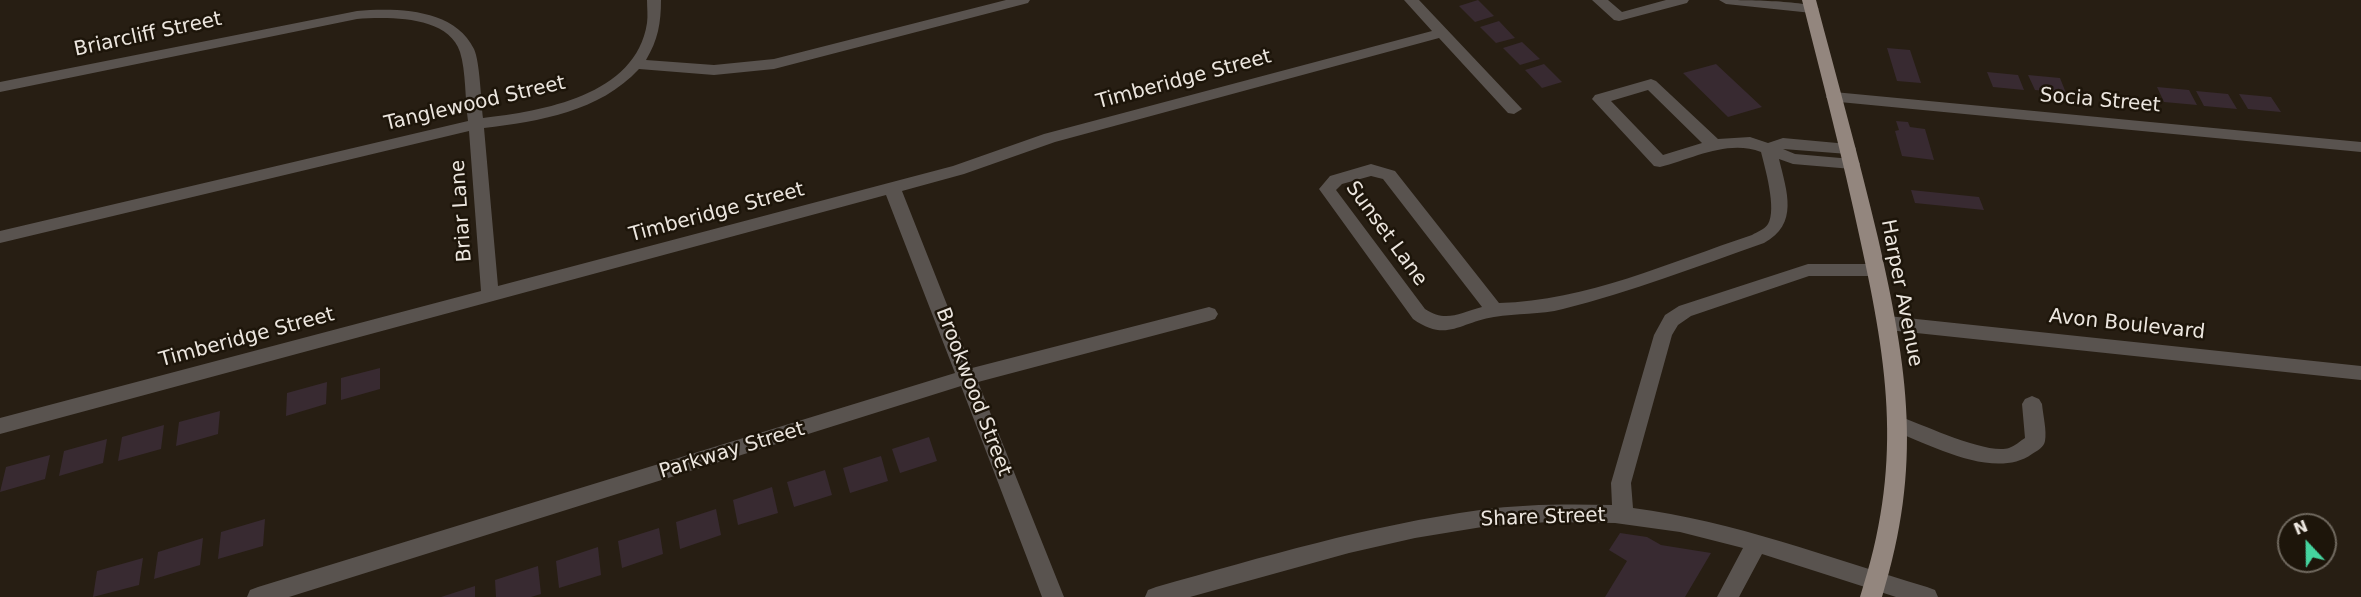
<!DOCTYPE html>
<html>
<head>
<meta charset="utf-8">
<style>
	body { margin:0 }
	#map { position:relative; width:2361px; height:597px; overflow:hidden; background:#271e13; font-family:"DejaVu Sans",sans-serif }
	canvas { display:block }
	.north { position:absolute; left:2277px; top:513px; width:60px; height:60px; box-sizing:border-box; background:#1d150a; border:2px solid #70695f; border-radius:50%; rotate:338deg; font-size:16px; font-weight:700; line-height:24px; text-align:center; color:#ece6df }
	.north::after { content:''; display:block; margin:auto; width:21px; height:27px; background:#45d49f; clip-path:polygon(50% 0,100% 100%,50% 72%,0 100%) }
</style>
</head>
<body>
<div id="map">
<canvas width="2361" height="597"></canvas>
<div class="north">N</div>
</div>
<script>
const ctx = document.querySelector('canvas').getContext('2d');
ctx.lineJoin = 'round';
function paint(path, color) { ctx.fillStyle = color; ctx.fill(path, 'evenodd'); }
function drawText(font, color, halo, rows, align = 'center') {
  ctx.font = font + ' "DejaVu Sans",sans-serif'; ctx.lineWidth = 5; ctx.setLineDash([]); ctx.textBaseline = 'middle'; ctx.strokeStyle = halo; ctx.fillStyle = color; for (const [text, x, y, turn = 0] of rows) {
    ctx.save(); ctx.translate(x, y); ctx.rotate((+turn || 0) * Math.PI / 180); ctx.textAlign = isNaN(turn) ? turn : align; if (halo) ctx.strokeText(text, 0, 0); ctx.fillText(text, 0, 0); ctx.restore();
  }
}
const building = new Path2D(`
	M1478,0L1494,16L1475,22L1459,6Z
	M1499,21L1515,38L1496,43L1480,27Z
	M1522,42L1540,59L1520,65L1503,48Z
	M1887,48L1910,50L1921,83L1897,81Z
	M1544,64L1562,82L1542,88L1525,70Z
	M1716,64L1762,107L1728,117L1683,73Z
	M1987,72L2018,75L2024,90L1993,87Z
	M2028,75L2060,78L2066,93L2035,90Z
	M2157,87L2189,90L2197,105L2164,102Z
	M2196,91L2228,94L2237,109L2204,106Z
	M2239,94L2271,97L2281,112L2248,109Z
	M1896,121L1908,122L1910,127L1925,129L1934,160L1902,156L1895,131L1899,130Z
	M1911,190L1979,197L1984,210L1915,203Z
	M380,368V389L341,400V378Z
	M327,382L326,404L286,416L287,393Z
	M220,411L218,434L176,446L179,422Z
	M164,425L161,449L118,461L122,437Z
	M929,437L937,461L900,473L892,449Z
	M107,439L103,463L59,476L64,451Z
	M50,455L45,479L0,492L6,467Z
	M881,456L888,481L850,493L843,468Z
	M825,470L832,495L794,507L787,482Z
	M772,487L778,513L738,525L733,500Z
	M716,509L721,535L680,549L676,522Z
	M265,519L263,546L218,559L221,532Z
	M659,528L663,554L622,568L618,541Z
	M1620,533L1647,537L1661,545L1711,553L1685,597H1605L1627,561L1609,550Z
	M203,538L200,565L154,579L158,552Z
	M598,547L601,575L559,588L556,561Z
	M143,558L139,585L93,597L97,571Z
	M538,566L541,594L531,597H496L495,580Z
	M475,586V597H441Z`);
const minor = new Path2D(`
	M647,0H661C661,23 658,40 646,60L714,65L774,59L1006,0H1030L1028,3L774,69L714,75L639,69C599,112 540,121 484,128L498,286L953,166L1044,134L1432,31L1404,0H1419L1522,109L1514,114L1508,113L1439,38L1055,142L964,174L902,191L972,368L1209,307L1215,309L1218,314L1215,319L1209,321L978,382L1064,597H1042L961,386L289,597H247L250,590L258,587L955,373L886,195L0,434V418L481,291L469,131L0,243V231L468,121C465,100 466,71 460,52C448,15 387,17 357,19L0,92V82L357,11C396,8 454,8 474,49C480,62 481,102 483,118C542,111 636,96 647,23C648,16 647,7 647,0Z
	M1592,0H1608L1622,12L1666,0H1689L1687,3L1619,21L1614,20Z
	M1719,0C1737,0 1809,0 1819,9L1812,13L1726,4Z
	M1651,79L1656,81L1718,139L1750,137L1768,143L1783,138L1848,144L1854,145L1856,149L1854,153L1848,154L1783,149L1795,154L1852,159L1858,160L1860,164L1858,168L1852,169L1793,164L1779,159C1787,192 1799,224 1764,243C1698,266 1631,292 1563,309C1540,315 1517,313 1494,317C1460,322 1447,343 1413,319L1319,189L1330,176L1371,164L1395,171L1499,303C1586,301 1670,262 1752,235C1757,232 1765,229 1768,224C1777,209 1765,168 1761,152C1728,139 1692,159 1660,167L1654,166L1592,99L1595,95ZM1648,90L1702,143L1663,155L1611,101ZM1371,176L1383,179L1482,307C1459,313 1446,323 1425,309L1336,190L1342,184Z
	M1834,92L2361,142V152L1829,101L1826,97L1829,93Z
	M1808,264H1876L1882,265L1885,270L1882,275L1876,276H1809L1691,316L1678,325L1672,335L1631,483L1633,508C1734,521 1829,558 1927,587L1935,590L1938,597H1896L1762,554L1739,597H1717L1743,548L1680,532L1615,523L1548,522L1482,527L1415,538L1349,553L1190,597H1145L1148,590L1156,587C1263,557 1370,525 1480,510C1524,504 1568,504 1612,505L1611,483L1654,335L1665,315L1679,306Z
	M1888,316L2361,366V380L1888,330L1882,328L1879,323L1882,318Z
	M2032,396L2039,399L2042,404C2043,415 2047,431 2045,441C2044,447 2037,451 2032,454C1994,481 1930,444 1891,430L1888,424L1891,418L1898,416C1922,424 1986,455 2009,448C2015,446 2020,441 2025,438L2022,404L2025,399Z`);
const major = new Path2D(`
	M1802,0H1816C1837,79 1859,158 1878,238C1908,369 1923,465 1882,597H1860C1903,466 1889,370 1860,239C1843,159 1822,79 1802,0Z`);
const streetNames = [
	["Briarcliff Street",148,35,-12],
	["Timberidge Street",1184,80,-15],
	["Socia Street",2100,101,5],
	["Tanglewood Street",475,104,-13],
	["Briar Lane",462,211,-94],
	["Timberidge Street",717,213,-15],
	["Sunset Lane",1386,234,54],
	["Harper Avenue",1901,293,79],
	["Avon Boulevard",2127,325,6],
	["Timberidge Street",247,338,-15],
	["Brookwood Street",973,392,69],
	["Parkway Street",732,451,-17],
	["Share Street",1543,518,-2]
];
paint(building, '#382a31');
paint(minor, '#59534f');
paint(major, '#93867e');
drawText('20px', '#ece6df', '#1d150a', streetNames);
</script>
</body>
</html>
